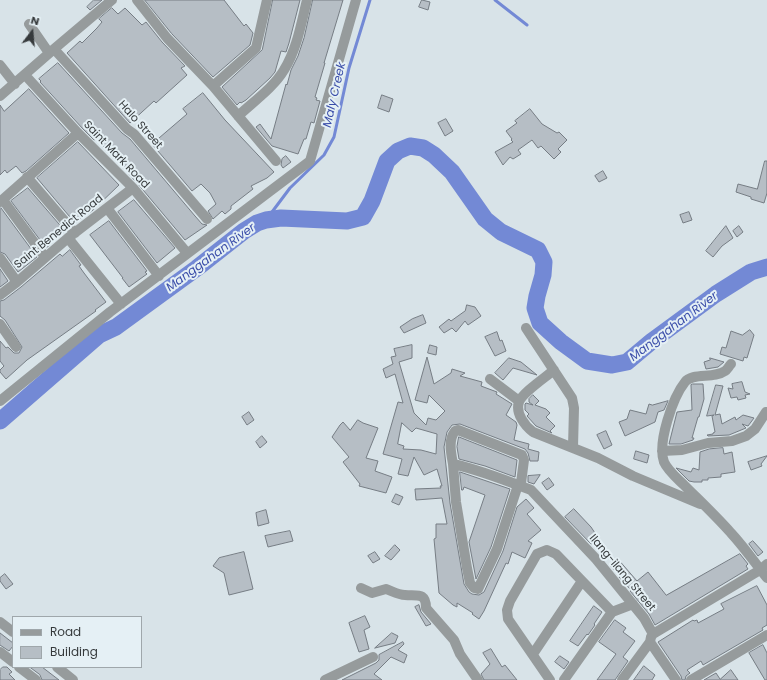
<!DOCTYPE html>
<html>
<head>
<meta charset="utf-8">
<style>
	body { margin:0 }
	#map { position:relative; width:767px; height:680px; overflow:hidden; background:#d8e3e8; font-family:Poppins,sans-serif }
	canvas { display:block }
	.legend { position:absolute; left:12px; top:616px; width:130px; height:52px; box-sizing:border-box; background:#e5f0f5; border:1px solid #9fa7ab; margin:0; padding:5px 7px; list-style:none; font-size:12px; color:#363a3c }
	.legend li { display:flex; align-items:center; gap:8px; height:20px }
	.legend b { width:20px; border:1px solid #9fa7ab }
	.north { position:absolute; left:12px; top:12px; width:40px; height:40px; -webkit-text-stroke:3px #e5f0f5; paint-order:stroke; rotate:16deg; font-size:11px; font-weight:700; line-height:16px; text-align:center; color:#363a3c }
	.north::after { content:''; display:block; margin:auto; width:14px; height:18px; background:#363a3c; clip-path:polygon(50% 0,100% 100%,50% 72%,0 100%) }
</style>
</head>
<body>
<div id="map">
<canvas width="767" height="680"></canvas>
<ul class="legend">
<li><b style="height:5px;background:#969b9c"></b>Road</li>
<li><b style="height:11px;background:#b6bec5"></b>Building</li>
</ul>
<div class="north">N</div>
</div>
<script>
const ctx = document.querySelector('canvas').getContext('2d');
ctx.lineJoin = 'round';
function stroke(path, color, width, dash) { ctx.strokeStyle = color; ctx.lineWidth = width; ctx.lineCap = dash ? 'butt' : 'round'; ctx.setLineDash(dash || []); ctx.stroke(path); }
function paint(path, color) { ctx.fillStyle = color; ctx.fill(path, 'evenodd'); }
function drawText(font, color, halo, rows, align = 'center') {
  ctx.font = font + ' Poppins,sans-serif'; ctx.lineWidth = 4; ctx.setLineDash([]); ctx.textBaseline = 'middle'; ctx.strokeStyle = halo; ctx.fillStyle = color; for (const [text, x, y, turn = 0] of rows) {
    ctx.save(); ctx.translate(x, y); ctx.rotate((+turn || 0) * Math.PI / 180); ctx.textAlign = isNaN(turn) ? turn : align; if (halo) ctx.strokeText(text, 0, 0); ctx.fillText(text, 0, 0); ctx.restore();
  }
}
const stream = new Path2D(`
	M495,0L527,25
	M266,220L290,188L324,155L334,137L349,68L370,0`);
const river = new Path2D(`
	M0,421L99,335L116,327L197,268L244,231L257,223L266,220L281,218L347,221L363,217L372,201L387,161L398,151L410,146L423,148L434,155L452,172L485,219L501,232L538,250L544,262L543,275L537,296L535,308L540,323L561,342L587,361L612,365L627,362L652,341L716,294L751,272L767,267`);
const building = new Path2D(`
	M94,0H102L90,10L87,7Z
	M145,0H224L244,26L246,24L253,33L250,45L213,77L172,34Z
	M273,0H300L289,43L286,52L281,51L275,72L270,78L246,100L241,103L240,102L237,105L222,87L262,50Z
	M313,0H343L324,63H325L315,97L317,98L316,100L320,101L314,123L311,122L306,139H304L298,154L272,146L256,127L260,124L271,139L286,84L287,85L291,70L298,56L304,38Z
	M422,0L430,2L428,10L419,7Z
	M112,8L118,14L125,8L142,25L146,22L162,42L185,66L181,68L187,75L156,103L154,101L130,123L67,53L80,41L82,43L97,28L102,22L99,19Z
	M58,63L122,133L130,139L195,216L202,224L207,225L185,240L138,184L127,172L129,171L96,139L94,140L83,129L40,82L41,81L39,79Z
	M29,89L69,133L26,171L22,173L16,166L7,173L5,170L0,175V105L4,111Z
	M203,93L225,120L274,172L267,178L251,186L253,189L231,206V209L225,214L222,211L213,219L208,211L216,204L210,193L201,184L192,191L152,144L187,114L183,109Z
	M382,95L393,99L389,112L378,108Z
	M530,109L542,124L557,133L559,132L567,140L558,149L561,152L554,159L541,146L538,148L532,140L518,150L521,154L513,159L510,157L503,165L495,152L513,142L511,140L512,139L506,131L517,123L515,121Z
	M446,119L453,131L445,136L438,123Z
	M78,142L119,185L92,211L90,213L89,212L75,223L37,178Z
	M286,156L291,162L283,168L281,165L282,159Z
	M765,161H767V193L764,203L751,199V197L736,192L738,184L757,189Z
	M603,171L607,178L599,182L595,176Z
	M28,188L65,231L51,242L52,243L46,248L11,201Z
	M134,200L175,248L157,263L118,212Z
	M1,208L37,257L18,272L5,254L0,252V209Z
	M689,212L692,220L683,223L680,215Z
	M109,221L147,271L145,272L147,274L129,287L122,278H123L90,235Z
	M726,226L733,238L722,246L713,257L706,251Z
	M739,226L743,232L737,237L733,231Z
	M70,250L81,265L79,266L84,273L106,302L95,310L96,311L27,360L6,379L0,372V370L4,366L0,361V341L6,348L8,347L14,353H19L22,347L5,320L0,316V301L4,300L21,287L60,254L62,256Z
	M0,269L8,281L0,287Z
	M467,305L475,307L481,316L468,325L465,321L456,332L452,328L444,333L439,327L449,319L451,321L465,311Z
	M423,315L426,323L404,333L400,327L412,319Z
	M750,330L754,335L747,358L744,357L743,361L720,354L722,347L726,348L731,331L742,335Z
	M497,332L500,341L502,340L506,351L495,356L485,337Z
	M412,345V358L399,362L414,413L426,425L428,418L436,420L445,411L429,395L427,403L415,400L427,357L434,384L451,373L452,369L465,373L460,376L482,382L481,386L497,392L496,394L512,404L506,415L516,422L517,425L514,440L529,444L528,449L539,452L538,461H530L528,453L525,449L460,424L452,425L447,432L444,447L450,503L464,584L469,592L472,594L479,595L484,592L503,551L517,507L526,499L534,508L527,514L541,530L528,541L532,543L525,558L512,552L508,564L506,563L484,611L479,619L472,614L473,613L457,603V607L453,605L439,593L434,539L436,538V524H447L442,498L416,500L415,489L441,488L440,486H442L437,469L424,475L414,457L408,476L398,474L402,459L383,454L398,402L403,403L395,374L386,378L383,369L393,364L391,357L396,356L394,349ZM402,423L412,432L416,428L437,434L436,454L421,450L403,449L404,446L398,444Z
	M430,345L437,347L436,355L428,353Z
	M509,358L521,362L537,375L513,368L503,380L495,373Z
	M710,358L724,362L718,367L706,369L704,362L710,360Z
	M742,382L745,392L750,394L745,395L746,398L738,400L737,397L731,398L728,388L733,389L732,384Z
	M693,384H703L704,399L699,417H698L692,438H694L693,440L681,444H669L677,412L692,410L691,385Z
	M716,385L723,386L715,415L720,414L722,424L735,417L736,420L743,415L754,418L748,426L742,424L746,428L729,435L708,436L707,435L713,434V433L715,432L712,416L714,415L707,416Z
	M533,395L539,401L535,405L546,409L550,413L546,417L555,426L550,431L552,433L536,426L527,416L529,414L525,410V404L526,403L533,405L529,402V399Z
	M668,401L664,410L658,412L655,422L625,436L619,422L627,419L630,410L646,414L649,404L652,405Z
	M249,412L254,420L247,425L242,417Z
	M358,420L363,423L378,428L366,458L378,461L375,471L392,477L386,493L359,486L360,484L343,462L349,457L332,437L340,425L343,422L350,430Z
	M606,431L612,445L604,449L597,435Z
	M262,436L267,442L260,448L256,442Z
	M459,437L517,460L515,477L485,466L459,459L457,447Z
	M723,448L724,454L732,452L735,472L721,474V477L708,478V480H702V482H694L689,481L676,468L691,472L693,468L699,470L700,452L709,449Z
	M636,451L649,455L647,463L634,459Z
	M767,456L761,464L762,466L751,470L748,462Z
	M460,472L510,489L491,547L476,579L469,542L485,495L464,487L463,490H462Z
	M540,475L534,484L528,482V476Z
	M549,478L554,485L547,490L542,483Z
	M396,494L403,497L399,505L392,502Z
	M574,509L591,527L599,539L591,544L565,517Z
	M266,510L269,523L258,526L256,513Z
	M290,531L293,541L268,547L265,536Z
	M753,541L763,552L758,556L749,544Z
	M395,545L400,550L391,560L385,556Z
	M244,552L253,589L229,595L224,573L213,566L219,558Z
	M375,552L380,559L373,563L368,556Z
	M740,554L748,564L746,566L748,569L655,625L649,614L630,591L631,590L619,577L620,576L610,566L617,558L637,581L648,572L666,595Z
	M5,574L13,584L6,589L0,581V578Z
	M757,586L767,605V625L762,628L763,630L703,665L701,661L687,670L690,673L686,676L685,680H682L681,676L658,642L693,620L694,621L697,620L698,623L724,609L721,604Z
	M419,605L421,612L431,624L426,626L415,607Z
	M594,606L602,612L594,624L595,625L588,635L587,634L578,646L570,641Z
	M365,616L370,627L364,630L369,649L359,652L349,623Z
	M615,620L626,628L623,632L635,641L623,657L628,661L615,680H597L616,654L599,642Z
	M0,633L13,643V646L9,651L0,645Z
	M392,633L398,636L395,643L375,648Z
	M403,642L404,644L398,650L407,655L404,663L391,657L374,674L382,680H342L376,663L379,660V655Z
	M763,645L767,653V680H765L749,653Z
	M491,649L502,667L505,665L517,680H484L481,674L490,664L483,653Z
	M560,656L569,662L564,669L555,662Z
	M644,666L655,675L652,680H634Z
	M3,667H7L12,672L9,674L15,680H0V670Z
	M30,667H42L59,680H42L40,675Z
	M731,670L738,680H704L716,673L720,679Z`);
const minor = new Path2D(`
	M137,0L167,38L213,86L276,161
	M29,24L49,53
	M54,49L127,129L134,134L207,219
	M0,65L15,84
	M25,75L78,133L133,188L187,253
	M213,86L256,48L267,0
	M0,96L54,49L112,0
	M238,116C253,102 274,87 284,70C297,49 301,24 307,0
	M27,177L75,233
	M3,200L45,257
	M0,202L78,133
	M107,208L159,276
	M68,238L121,304
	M0,258L17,282
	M0,295L17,282L68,238L133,188
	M0,324L16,347
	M526,328L572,398L574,408L573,447
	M731,364C729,366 727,370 725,371C714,379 692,372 685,382C673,397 657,443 664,462C668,471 678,479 684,485C700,501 716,516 731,533C744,547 755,563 767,578
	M554,370C546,377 522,393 519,402C515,413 525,426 533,432L598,458L633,476L700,504
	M490,379L519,401
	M0,401L110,312L310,161L356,0
	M662,451L682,450L708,443L732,441L746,436L755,429L766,412
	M453,464C451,453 448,440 455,431L458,430L522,455L524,460L521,483L518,485L497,549L478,589L474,588L470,583L467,568L456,502L453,464C480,470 505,480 531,490L596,559L644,618L653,634L651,637L650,642L676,680
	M361,588L372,593L386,589C392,591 398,595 405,595C417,596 426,592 426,608L454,640L460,654L478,680
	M0,622L13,632
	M653,634L760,570L767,564
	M0,652L13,662
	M533,654L582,581
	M19,667L36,680
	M57,667L73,680
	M325,680L373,657
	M550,680L508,619L507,610L510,601L537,554L547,550L556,554L612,612
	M564,680L612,612L633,604
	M622,680L650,642
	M691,680L767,635`);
const streetNames = [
	["Halo Street",140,125,48],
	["Saint Mark Road",116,155,46],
	["Saint Benedict Road",59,232,-39],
	["Ilang-ilang Street",622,573,50]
];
const waterNames = [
	["Maly Creek",335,95,-77],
	["Manggahan River",211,258,-36],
	["Manggahan River",674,327,-37]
];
stroke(stream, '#7389d5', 3);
stroke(river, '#7389d5', 17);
paint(building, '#b6bec5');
stroke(building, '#767d84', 1);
stroke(minor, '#969b9c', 10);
drawText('11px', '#363a3c', '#e5f0f5', streetNames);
drawText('italic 12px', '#3a4da9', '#e5f0f5', waterNames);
</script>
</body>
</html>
